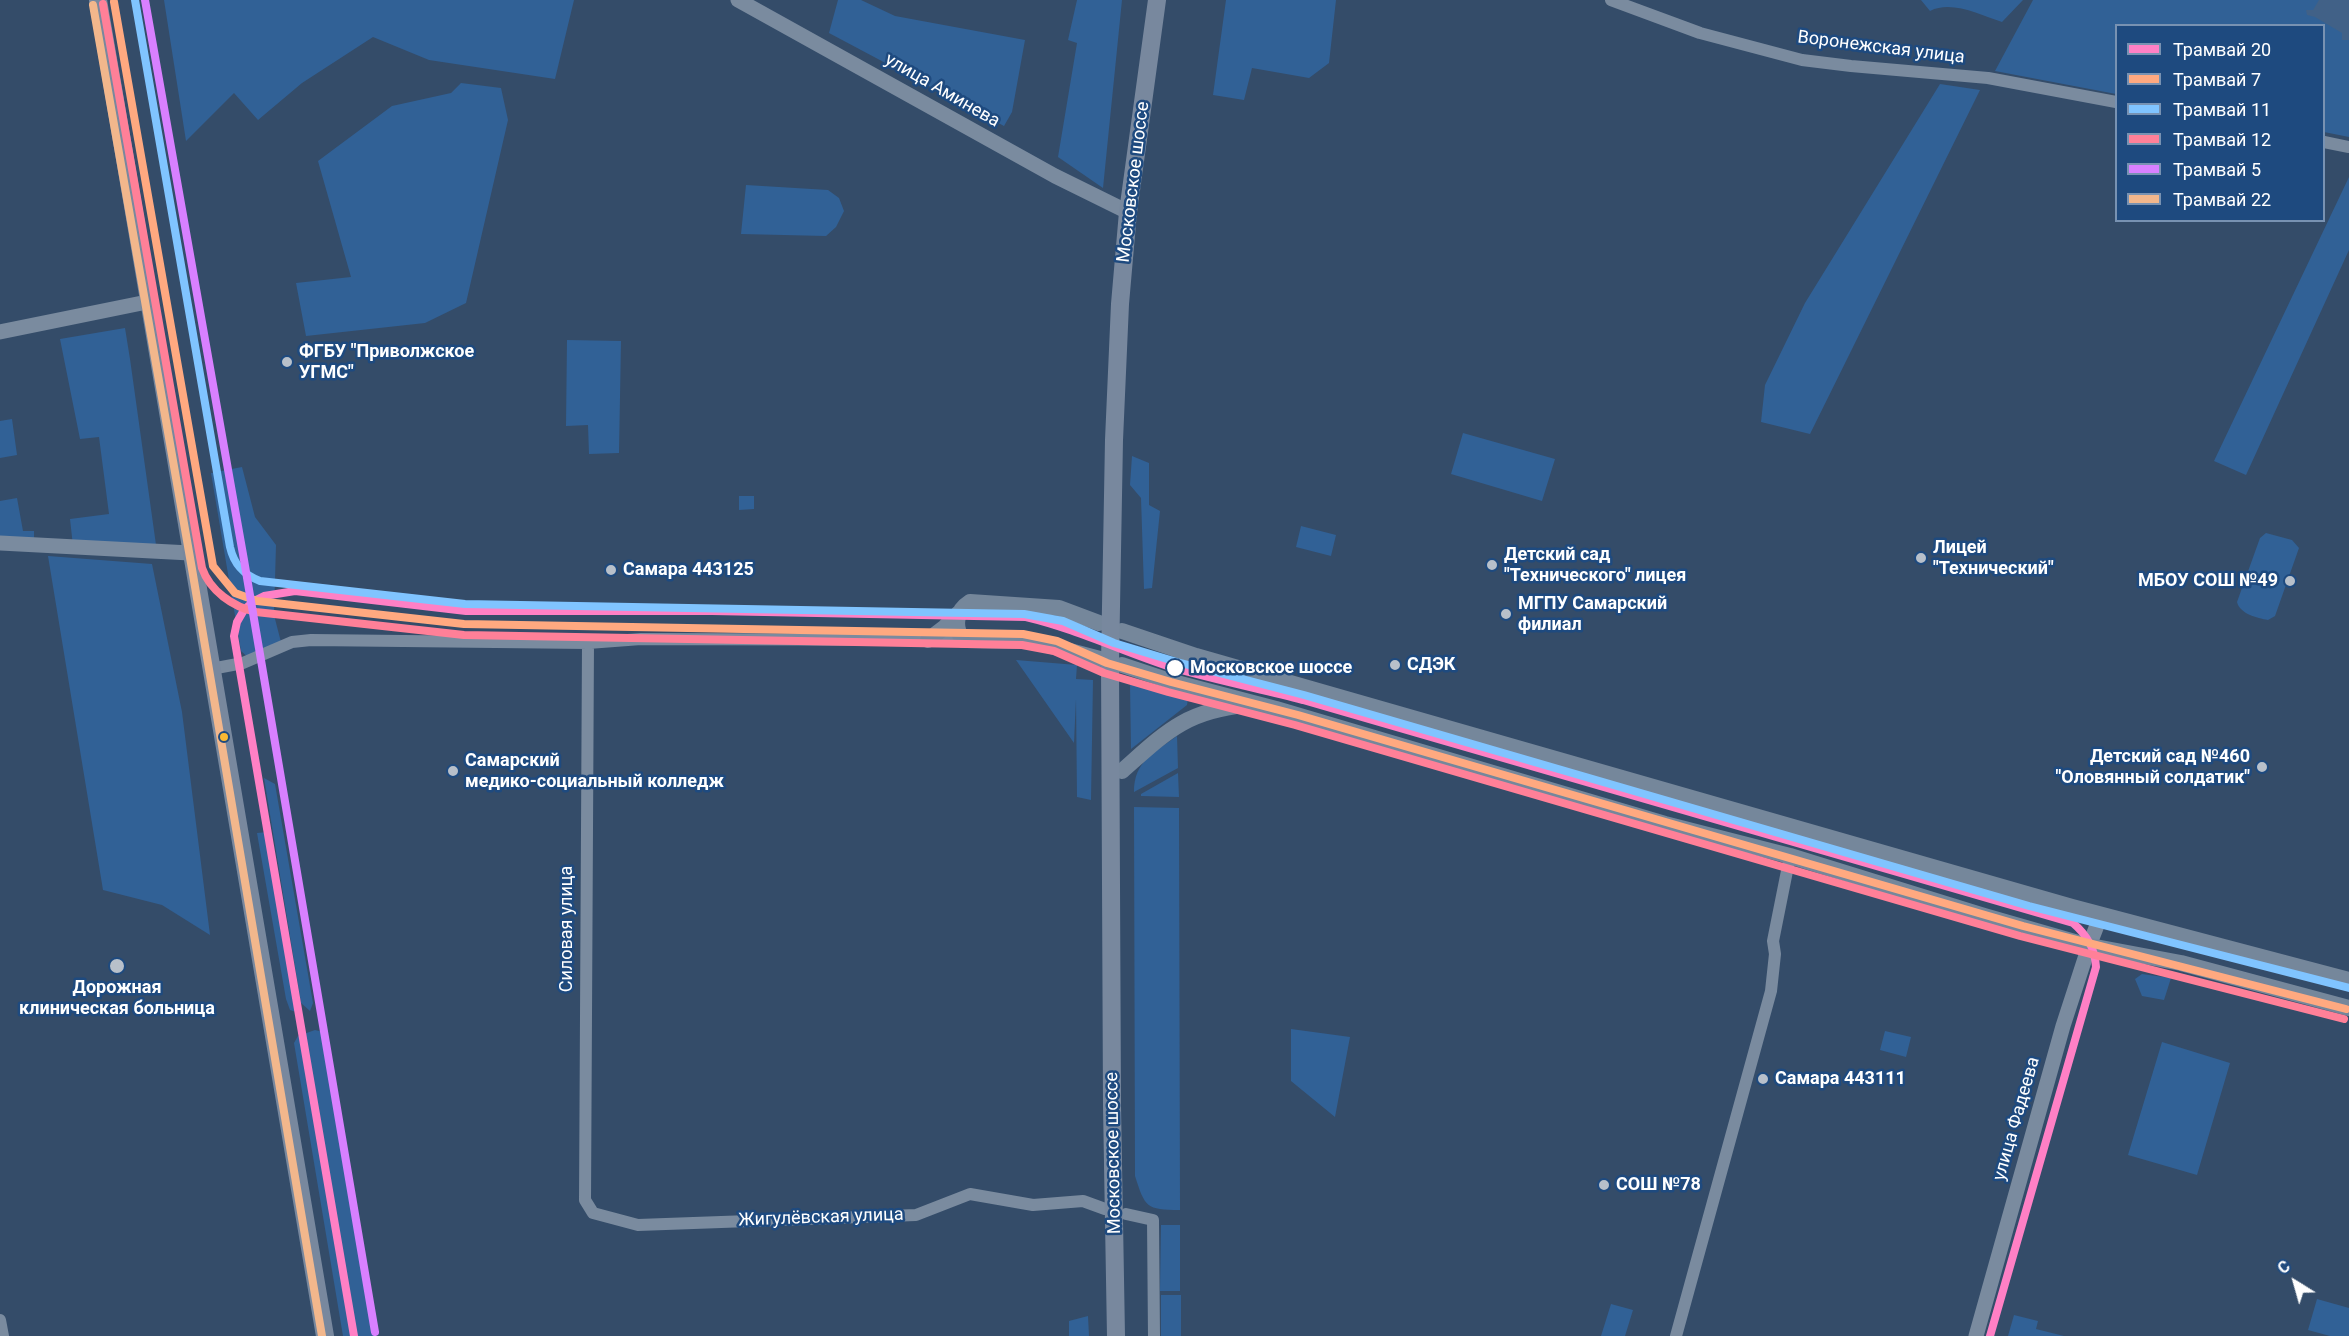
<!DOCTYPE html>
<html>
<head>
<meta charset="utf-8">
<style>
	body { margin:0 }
	#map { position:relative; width:2349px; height:1336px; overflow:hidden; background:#344c69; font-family:Roboto,sans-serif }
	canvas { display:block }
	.legend { position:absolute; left:2115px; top:24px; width:210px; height:198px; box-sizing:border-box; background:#1e4a7f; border:2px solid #7892b2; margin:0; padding:8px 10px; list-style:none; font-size:18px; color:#fff }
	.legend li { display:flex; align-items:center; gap:12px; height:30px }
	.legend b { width:30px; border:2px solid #7892b2 }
	.north { position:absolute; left:2265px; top:1252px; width:60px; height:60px; -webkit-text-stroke:4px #1e4a7f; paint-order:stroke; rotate:323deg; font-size:16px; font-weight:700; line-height:24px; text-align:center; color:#fff }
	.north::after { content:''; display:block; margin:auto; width:21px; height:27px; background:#fff; clip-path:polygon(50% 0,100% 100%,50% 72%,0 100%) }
</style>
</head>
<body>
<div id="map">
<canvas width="2349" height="1336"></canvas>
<ul class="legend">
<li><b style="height:8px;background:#ff80c5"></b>Трамвай 20</li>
<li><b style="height:8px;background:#ffa980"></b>Трамвай 7</li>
<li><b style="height:8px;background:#80c4ff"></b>Трамвай 11</li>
<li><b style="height:8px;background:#ff8098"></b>Трамвай 12</li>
<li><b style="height:8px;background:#d880ff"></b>Трамвай 5</li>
<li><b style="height:8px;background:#f2b78c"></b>Трамвай 22</li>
</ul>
<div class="north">С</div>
</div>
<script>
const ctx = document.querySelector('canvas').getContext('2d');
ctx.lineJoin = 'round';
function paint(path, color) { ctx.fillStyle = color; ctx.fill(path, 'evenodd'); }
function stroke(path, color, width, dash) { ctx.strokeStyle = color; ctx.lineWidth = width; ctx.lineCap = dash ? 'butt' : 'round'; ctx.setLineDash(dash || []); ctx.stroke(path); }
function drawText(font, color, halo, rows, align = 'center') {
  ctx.font = font + ' Roboto,sans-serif'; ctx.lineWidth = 5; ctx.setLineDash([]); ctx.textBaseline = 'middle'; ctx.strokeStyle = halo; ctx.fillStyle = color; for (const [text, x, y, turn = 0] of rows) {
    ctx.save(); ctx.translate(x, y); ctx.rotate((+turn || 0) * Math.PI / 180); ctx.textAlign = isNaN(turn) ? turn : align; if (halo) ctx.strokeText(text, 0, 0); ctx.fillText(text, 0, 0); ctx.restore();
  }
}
const green = new Path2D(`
	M164,0H574L555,79L429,60L373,37L302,83L258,120L234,93L186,141Z
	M838,0H861L895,16L1025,40L1012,112L1004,126L829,33Z
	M1077,0H1122L1103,188L1058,157L1077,43L1068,40Z
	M1226,0H1336L1329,63L1309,78L1252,68L1244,100L1213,95Z
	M1921,0H2023L2002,22C1980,15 1952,0 1930,11Z
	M2033,0H2349V137L2324,132V26H2116V94L1995,71Z
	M461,83L501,88L508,120L466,303L425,323L306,336L296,283L351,277L318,161L392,106L451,93Z
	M1940,84L1980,90L1810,434L1761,422L1765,385L1805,303Z
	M2349,177V250L2246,475L2214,461Z
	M746,185L828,190L839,198L844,211L836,227L826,236L741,234Z
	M125,328L130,359L157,552L73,546L70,519L109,514L99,437L80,439L60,339Z
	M567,340L621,341L619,453L589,454L588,425L566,426Z
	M12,419L17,455L0,458V421Z
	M1463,433L1555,459L1542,501L1451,474Z
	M1132,456L1149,463V505L1160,511L1152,588L1144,589L1141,498L1130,485Z
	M242,467L255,517L276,545L274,615L282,646L251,660L241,651L211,473Z
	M739,496H754V509L739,510Z
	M17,498L23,531H34V545L0,543V501Z
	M1301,526L1336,535L1331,556L1296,547Z
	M2266,533L2292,540L2299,548L2275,616L2268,620C2257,618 2240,614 2237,602L2260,538Z
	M48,556L152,564L182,712L210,935L162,905L103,890Z
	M1016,660L1077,665L1076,679L1093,680L1091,800L1077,797L1076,699L1074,743Z
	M1134,682L1188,699L1187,705L1131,749L1130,684Z
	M1177,736L1178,768L1134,792C1134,761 1154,753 1177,736Z
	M1178,773L1179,797L1141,796V794Z
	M264,778L275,784L313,1003L310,1011L301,1003Z
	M1134,807L1179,808L1180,1210C1146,1210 1145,1207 1135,1176Z
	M268,832L296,1012L290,1010L286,999L257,833Z
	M2142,974L2171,978L2164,1000L2142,996L2135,979Z
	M1291,1029L1350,1037L1335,1117L1291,1081Z
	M315,1030L323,1032L375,1336H343L294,1043L298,1036Z
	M1885,1031L1911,1037L1906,1057L1880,1050Z
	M2162,1042L2230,1063L2197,1175L2128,1155Z
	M1161,1225H1180V1291H1160Z
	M1161,1295H1181V1336H1161Z
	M2317,1299L2349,1308V1336H2330L2308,1330Z
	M1611,1304L1633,1310L1625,1336H1601Z
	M2014,1315L2038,1321L2036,1329L2064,1336H2008Z
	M1088,1316L1089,1336H1069V1321Z`);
const water = new Path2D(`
	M2319,0H2349V40H2342V33L2315,17L2307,15L2306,10H2313Z`);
const minor = new Path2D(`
	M1611,0L1700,33L1802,60L1851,66L1988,78L2116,102
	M2324,142L2349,147
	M588,643L585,1200L593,1213L638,1225L916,1215L970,1194L1033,1205L1083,1201L1105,1209
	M211,669L243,663L292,642L311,640L588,643L641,639L963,640
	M1126,1214L1153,1220L1154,1336
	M0,1320L3,1336
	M1676,1336L1771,991L1775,954L1773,941L1790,856`);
const tertiary = new Path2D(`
	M738,0L1055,176L1128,212
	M0,332L147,302
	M0,543L190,553
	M1976,1336L2063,1026L2089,946L2101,915`);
const secondary = new Path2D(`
	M1099,623L1059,608L970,602C956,611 953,626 963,640L1032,641L1100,659
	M1122,631L1196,656L2072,907L2349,980
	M928,640L945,627L959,613
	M1122,665L1173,682L1276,709L1665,824L1790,856L1984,916L2085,945L2181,963L2349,1008
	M1122,771C1165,733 1185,711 1245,705`);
const primary = new Path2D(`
	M98,0L325,1336
	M1116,1336L1112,1106L1110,662L1114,440L1120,304L1128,212L1157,0`);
const tram1 = new Path2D(`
	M354,1336L234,636L237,622L244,610L254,601L264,596L295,591L466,611H712L1026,617C1077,629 1124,652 1174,668C1216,680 1260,689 1303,700L2073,923C2087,935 2095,948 2096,967L1990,1336`);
const tram2 = new Path2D(`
	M114,2L213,566L235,593L257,601L464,624L1023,634L1057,641L1107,663L1171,682L1298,715L2023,926L2346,1009`);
const tram3 = new Path2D(`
	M135,0L230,547C234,565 244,575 260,581L465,604L1024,614L1063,621L1114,643L1177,662L1304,695L2029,906L2349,988`);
const tram4 = new Path2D(`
	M103,4L202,568C210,591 233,607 256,612L464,635L1022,645L1054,651L1104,673L1168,692L1295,725L2020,936L2344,1019`);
const tram5 = new Path2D(`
	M145,0L244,560L375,1332`);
const tram6 = new Path2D(`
	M93,5L192,569L322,1336`);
const markers = [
	[287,362,6,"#b8c0ca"],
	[1921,558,6,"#b8c0ca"],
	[1492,565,6,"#b8c0ca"],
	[611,570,6,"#b8c0ca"],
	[2290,581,6,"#b8c0ca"],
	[1506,614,6,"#b8c0ca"],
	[1395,665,6,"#b8c0ca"],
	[1175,668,9,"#fff"],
	[224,737,5,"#fab933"],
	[2262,767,6,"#b8c0ca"],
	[453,771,6,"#b8c0ca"],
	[117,966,8,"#b8c0ca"],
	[1763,1079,6,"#b8c0ca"],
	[1604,1185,6,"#b8c0ca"]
];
const streetNames = [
	["Воронежская улица",1881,48,7],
	["улица Аминева",942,91,30],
	["Московское шоссе",1134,182,-83],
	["Силовая улица",567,929,-90],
	["улица Фадеева",2017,1119,-74],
	["Московское шоссе",1114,1153,-91],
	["Жигулёвская улица",821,1218,-2]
];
const poiNames = [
	["ФГБУ \"Приволжское",299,352],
	["УГМС\"",299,373],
	["Лицей",1933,548],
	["\"Технический\"",1933,569],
	["Детский сад",1504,555],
	["\"Технического\" лицея",1504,576],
	["Самара 443125",623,570],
	["МБОУ СОШ №49",2278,581,"right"],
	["МГПУ Самарский",1518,604],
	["филиал",1518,625],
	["СДЭК",1407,665],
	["Детский сад №460",2250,757,"right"],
	["\"Оловянный солдатик\"",2250,778,"right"],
	["Самарский",465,761],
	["медико-социальный колледж",465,782],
	["Дорожная",117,988,"center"],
	["клиническая больница",117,1009,"center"],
	["Самара 443111",1775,1079],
	["СОШ №78",1616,1185]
];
const stopNames = [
	["Московское шоссе",1190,668]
];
paint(green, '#316196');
paint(water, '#416187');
stroke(minor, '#7a8b9f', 12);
stroke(tertiary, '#7a8b9f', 15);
stroke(secondary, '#75879b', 16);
stroke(primary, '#78889e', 18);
stroke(tram1, '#ff80c5', 8);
stroke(tram2, '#ffa980', 8);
stroke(tram3, '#80c4ff', 8);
stroke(tram4, '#ff8098', 8);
stroke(tram5, '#d880ff', 8);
stroke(tram6, '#f2b78c', 8);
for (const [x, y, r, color] of markers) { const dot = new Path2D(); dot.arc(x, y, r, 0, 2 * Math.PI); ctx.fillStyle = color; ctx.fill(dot); stroke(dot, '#1e4a7f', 2); }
drawText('18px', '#fff', '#1e4a7f', streetNames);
drawText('bold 18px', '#fff', '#1e4a7f', poiNames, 'left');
drawText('bold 18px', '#fff', '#1e4a7f', stopNames, 'left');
</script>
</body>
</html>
